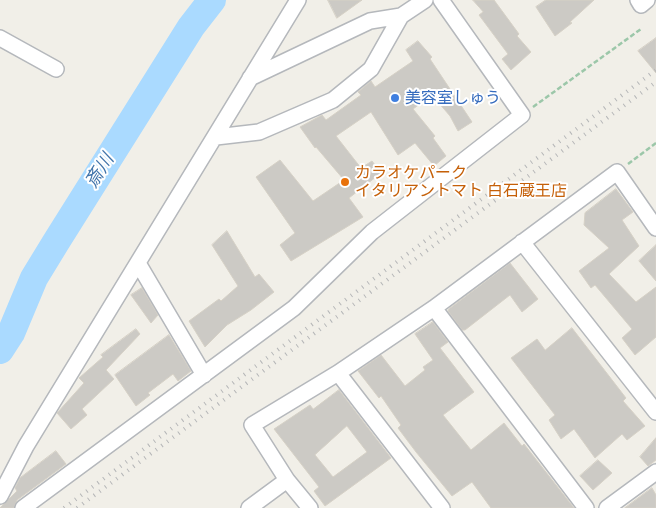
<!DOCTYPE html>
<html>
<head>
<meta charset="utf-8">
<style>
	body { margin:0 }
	canvas { display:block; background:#f1efe8 }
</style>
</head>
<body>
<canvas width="656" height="508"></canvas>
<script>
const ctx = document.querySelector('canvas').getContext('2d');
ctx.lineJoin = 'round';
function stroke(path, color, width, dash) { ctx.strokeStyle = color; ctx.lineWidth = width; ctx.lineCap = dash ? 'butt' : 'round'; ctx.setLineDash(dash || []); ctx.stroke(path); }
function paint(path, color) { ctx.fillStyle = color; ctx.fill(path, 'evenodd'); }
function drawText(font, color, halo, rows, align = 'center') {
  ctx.font = font + ' Rubik,"Noto Sans JP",sans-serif'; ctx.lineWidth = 4; ctx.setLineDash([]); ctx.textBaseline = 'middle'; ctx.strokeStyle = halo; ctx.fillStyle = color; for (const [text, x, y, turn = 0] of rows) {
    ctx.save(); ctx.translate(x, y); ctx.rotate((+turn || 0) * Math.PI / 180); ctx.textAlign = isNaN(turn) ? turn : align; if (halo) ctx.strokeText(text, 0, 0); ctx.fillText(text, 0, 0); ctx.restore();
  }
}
const river = new Path2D(`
	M0,350L11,333L34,278L56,242L191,27L212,0`);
const building = new Path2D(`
	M328,0H362L337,18Z
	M473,0H494L519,34L517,36L531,52L511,70L502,59L508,54L479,15L483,12Z
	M546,0H594L570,22L572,23L555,36L536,7Z
	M656,38V73L638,51Z
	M418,41L432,57L430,59L472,122L458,131L450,116L432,95L413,109L435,136L433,138L446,156L434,166L415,143L398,155L371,112L336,136L361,168L372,161L381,173L349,198L363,217L291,261L280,245L295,233L256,177L280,160L313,201L344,180L316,147L315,148L300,127L322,115L326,120L361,95L358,92L371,81L375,87L413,61L406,50Z
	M616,189L633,212L622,220L639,246L609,274L636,302L656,287V337L635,355L622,338L632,329L595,285L591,288L579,271L609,248L584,225L585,213Z
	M227,231L255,277L259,274L274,292L251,310L227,325L205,347L189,321L219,299L221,301L238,286L212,245Z
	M656,245V281L639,261Z
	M510,263L538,299L522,312L510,295L465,330H462L448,311L449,309Z
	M142,288L158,315L151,323L131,295Z
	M433,322L448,342L440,348L474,392L443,415L471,450L504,423L522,446L524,444L574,508H491L472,482L452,496L416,452L398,428L401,425L381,396L379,398L358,371L381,355L405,386L425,370L423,367L433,360L415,334Z
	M572,328L626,398L623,401L645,426L627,440L622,434L595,458L574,429L561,439L549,420L555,415L511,358L537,339L545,350Z
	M136,329L140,334L106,370L114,379L82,409L87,415L71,429L57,413L84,383L79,378L103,357L101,355Z
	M169,335L191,371L178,381L173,374L148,393L150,395L136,406L115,375Z
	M339,390L391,458L325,506L314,491L319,487L274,429L310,405L313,409ZM347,426L367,452L333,477L315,455Z
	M656,438V460L648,466L640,457Z
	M56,451L66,464L17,500L14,508H0L17,491L15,488L20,478Z
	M598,460L612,473L593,490L580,476Z
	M652,488L656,495V508H625Z`);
const path = new Path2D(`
	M533,107L641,29
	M628,164L656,143`);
const minor = new Path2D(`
	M638,0L641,5L647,0
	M0,38L56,69
	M250,78L370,21L401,16L425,0
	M216,137L259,132L333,100L371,69L401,16
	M522,242L656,412
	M138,263L204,375
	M434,308L586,508
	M338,373L442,508
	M0,496L26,446L298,0
	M23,508L294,308L372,232L522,115L441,0
	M249,508L287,480
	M310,508L287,480L252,425L338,373L434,308L617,172L656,228
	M607,508L656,472`);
const rail = new Path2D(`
	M64,508L656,70
	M77,508L656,82`);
const markers = [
	[395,98,5,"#3f7fe0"],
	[345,182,5,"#e8710a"]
];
const shopNames = [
	["美容室しゅう",405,98]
];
const foodNames = [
	["カラオケパーク",355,173],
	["イタリアントマト 白石蔵王店",355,191]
];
const waterNames = [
	["斎川",100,171,-58]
];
stroke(river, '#aadaff', 28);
paint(building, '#cccac5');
stroke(building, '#d6d1c6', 1);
stroke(minor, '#b5b8bc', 18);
stroke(path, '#9cc7a9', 2.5, [5, 2.5]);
stroke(minor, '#fff', 15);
stroke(rail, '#b6b7b8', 4, [1, 6]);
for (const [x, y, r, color] of markers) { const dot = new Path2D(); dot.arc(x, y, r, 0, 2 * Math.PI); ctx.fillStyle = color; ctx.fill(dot); stroke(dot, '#fff', 2); }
drawText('16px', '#366cbe', '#fff', shopNames, 'left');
drawText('16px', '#c56008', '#fff', foodNames, 'left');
drawText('italic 18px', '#4174aa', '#fff', waterNames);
</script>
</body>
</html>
